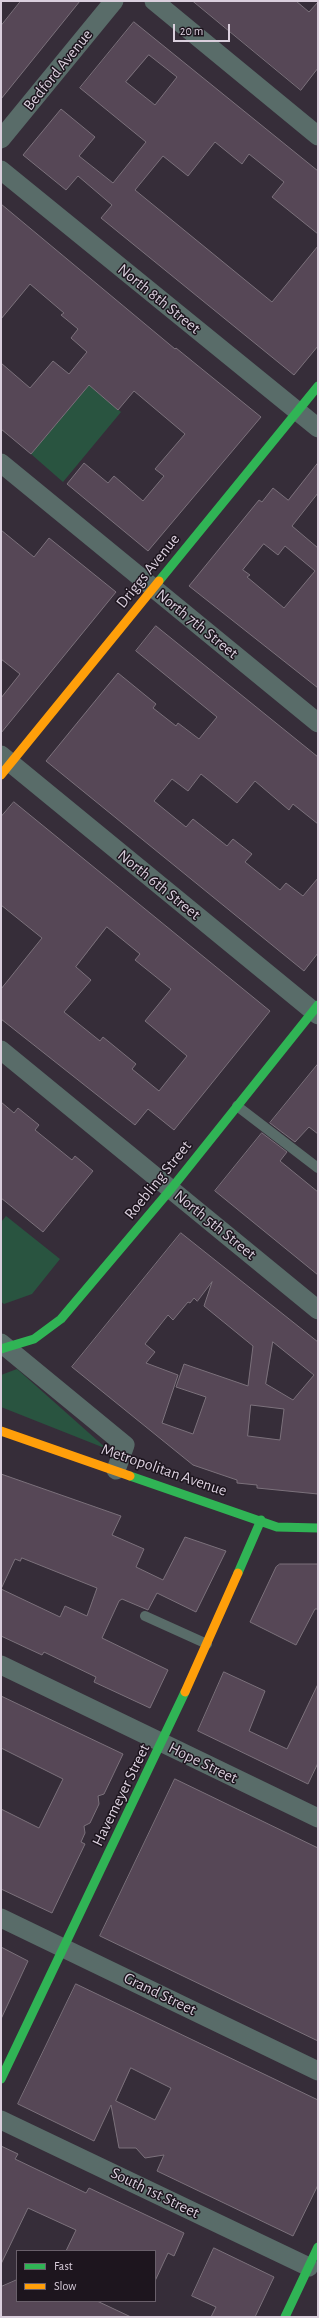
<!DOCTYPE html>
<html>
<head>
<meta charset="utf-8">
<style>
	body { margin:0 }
	#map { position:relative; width:319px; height:2318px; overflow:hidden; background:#362d39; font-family:"Alegreya Sans",sans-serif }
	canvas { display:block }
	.frame { position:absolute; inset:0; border:2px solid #dacfdd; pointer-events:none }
	.legend { position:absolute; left:16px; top:2250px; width:140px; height:52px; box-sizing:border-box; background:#1d151e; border:1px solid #695f6a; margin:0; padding:5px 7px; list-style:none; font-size:12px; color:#dacfdd }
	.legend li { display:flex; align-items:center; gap:8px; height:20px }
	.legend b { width:20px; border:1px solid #695f6a }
	.scale { position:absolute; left:173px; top:24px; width:57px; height:18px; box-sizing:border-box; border:2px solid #dacfdd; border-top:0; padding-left:5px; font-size:12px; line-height:14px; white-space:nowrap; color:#dacfdd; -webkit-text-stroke:3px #1d151e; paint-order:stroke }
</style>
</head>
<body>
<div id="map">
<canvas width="319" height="2318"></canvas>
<div class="frame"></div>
<ul class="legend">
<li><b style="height:5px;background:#30b455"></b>Fast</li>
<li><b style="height:5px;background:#ff9f0a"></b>Slow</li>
</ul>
<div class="scale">20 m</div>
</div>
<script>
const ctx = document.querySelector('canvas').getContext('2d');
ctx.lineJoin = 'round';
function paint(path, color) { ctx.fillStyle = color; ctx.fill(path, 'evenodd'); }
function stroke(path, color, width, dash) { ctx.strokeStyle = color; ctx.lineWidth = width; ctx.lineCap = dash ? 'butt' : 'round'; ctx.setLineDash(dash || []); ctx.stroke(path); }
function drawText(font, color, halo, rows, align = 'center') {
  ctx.font = font + ' "Alegreya Sans",sans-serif'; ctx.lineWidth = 3; ctx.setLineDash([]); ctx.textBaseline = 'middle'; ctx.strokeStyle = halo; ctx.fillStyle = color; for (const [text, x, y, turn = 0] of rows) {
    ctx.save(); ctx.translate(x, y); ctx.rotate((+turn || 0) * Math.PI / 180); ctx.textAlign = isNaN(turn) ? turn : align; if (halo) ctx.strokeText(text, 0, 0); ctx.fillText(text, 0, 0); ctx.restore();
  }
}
const green = new Path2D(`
	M89,385L121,412L63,482L31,454Z
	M6,1216L60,1259L32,1294L4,1304L1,1302V1222Z
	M17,1369L107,1449L1,1407V1375Z`);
const building = new Path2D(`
	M21,1H80L1,99V26Z
	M193,1H296L309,12L318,2V68L301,90Z
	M134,22L318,171V234L272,197L284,182L249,154L242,164L215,142L188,176L163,156L135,190L272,302L318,246V346L294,375L101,218L112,205L78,176L66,190L23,155L61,109L95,137L79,156L113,183L146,142L80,88ZM149,55L177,77L155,105L126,82Z
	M1,204L175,349L176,348L261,417L148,551L67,484L84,463L108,483L114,476L143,501L164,476L155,469L185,434L134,391L118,410L89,385L31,454L1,429V363L30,388L53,361L69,374L87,352L71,338L78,329L61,315L64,313L30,284L1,319Z
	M318,463V493L292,526L318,548V688L189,586L259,500L262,502L273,488L288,500ZM264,544L278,555L285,546L315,571L284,608L247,577L250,575L243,570Z
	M1,530L34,557L49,538L116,592L1,733V698L20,674L1,659Z
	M156,626L318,757V824L293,804L289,810L255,781L237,803L201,774L188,791L172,779L154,801L186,827L193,819L227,846L233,839L252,854L245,862L280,890L286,883L303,896L318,878V953L304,971L46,761L118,673L156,704L153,708L176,726L178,723L199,739L217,717L136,651Z
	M14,802L270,1011L174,1130L148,1109L135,1125L1,1019V989L42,938L1,905V817ZM107,927L140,954L135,960L171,989L145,1021L187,1056L159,1091L132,1069L136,1064L103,1037L100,1041L64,1012L91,980L76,967Z
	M318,1064V1134L309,1127L295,1142L270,1123Z
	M1,1102L14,1113L18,1108L39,1125L35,1130L72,1160L75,1156L93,1171L43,1232L1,1198Z
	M262,1133L287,1152L280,1161L318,1192V1275L215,1191Z
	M181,1233L318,1342V1494L257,1488V1485L237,1483V1480L193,1465L72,1367ZM212,1282L204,1306L253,1346L248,1386L184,1364L176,1387L206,1397L193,1434L162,1423L178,1375L146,1363L155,1352L145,1344L168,1315L173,1320L188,1302L190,1303L194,1298L197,1301ZM273,1342L314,1375L293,1400L266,1384ZM251,1405L284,1409L280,1440L248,1436Z
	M1,1474L121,1516L112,1535L144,1549L136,1567L163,1580L185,1537L226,1551L196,1612L157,1593L148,1610L122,1599L119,1601L102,1638L168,1670L150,1708L94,1682L96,1677L44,1652L42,1655L1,1636ZM22,1558L97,1588L87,1616L65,1606L60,1617L1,1589L15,1559L20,1561Z
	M280,1564H318V1609H315L296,1645L250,1622L276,1567Z
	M224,1672L265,1691L249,1731L287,1749L318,1684V1763L308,1784L198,1731Z
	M1,1696L123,1754L104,1794L98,1796L99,1804L90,1823L84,1826L85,1833L81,1842L85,1844L52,1913L1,1889V1809L39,1828L63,1779L1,1748Z
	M175,1779L318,1848V2041L100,1936Z
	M1,1947L28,1961L1,2019Z
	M76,1984L318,2100V2185L293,2236L157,2171L164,2155L145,2158L136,2148H119L111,2105L94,2141L18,2104ZM131,2068L171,2088L155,2120L116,2101Z
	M1,2146L18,2154L15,2159L86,2193L89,2188L184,2233L174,2256L168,2253L155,2281V2251H66L76,2230L28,2208L1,2264Z
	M214,2248L274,2277L255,2317H211L216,2307L192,2296Z
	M17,2280V2301H97L131,2317H1V2287Z`);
const lane = new Path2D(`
	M237,1106L318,1168
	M145,1616L207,1644`);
const street = new Path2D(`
	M154,1L318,136
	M1,139L114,1
	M1,170L318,428
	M1,463L318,723
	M1,755L318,1015
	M1,1050L318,1310
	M1,1343L125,1445L116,1470
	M1,1665L318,1818
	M1,1918L318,2071
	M1,2120L309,2267`);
const fast = new Path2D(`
	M159,581L318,386
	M1,1349L34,1339L61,1319L171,1189L318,1005
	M130,1476L277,1527L318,1528
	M238,1573L261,1520
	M1,2079L185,1692
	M285,2317L318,2247`);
const slow = new Path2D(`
	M1,775L159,581
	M1,1431L130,1476
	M185,1692L238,1573`);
const streetNames = [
	["Bedford Avenue",58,70,-51],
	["North 8th Street",159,299,39],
	["Driggs Avenue",148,571,-51],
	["North 7th Street",197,624,39],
	["North 6th Street",159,885,39],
	["Roebling Street",158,1180,-51],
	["North 5th Street",215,1225,39],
	["Metropolitan Avenue",164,1470,19],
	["Hope Street",203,1763,26],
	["Havemeyer Street",121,1795,-64],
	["Grand Street",160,1994,26],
	["South 1st Street",155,2193,26]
];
paint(green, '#295440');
paint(building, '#564756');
stroke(building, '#7b717b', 1);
stroke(lane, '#596c69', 10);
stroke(street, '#596c69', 19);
stroke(fast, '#30b455', 9);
stroke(slow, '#ff9f0a', 9);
drawText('16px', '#dacfdd', '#1d151e', streetNames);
</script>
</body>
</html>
